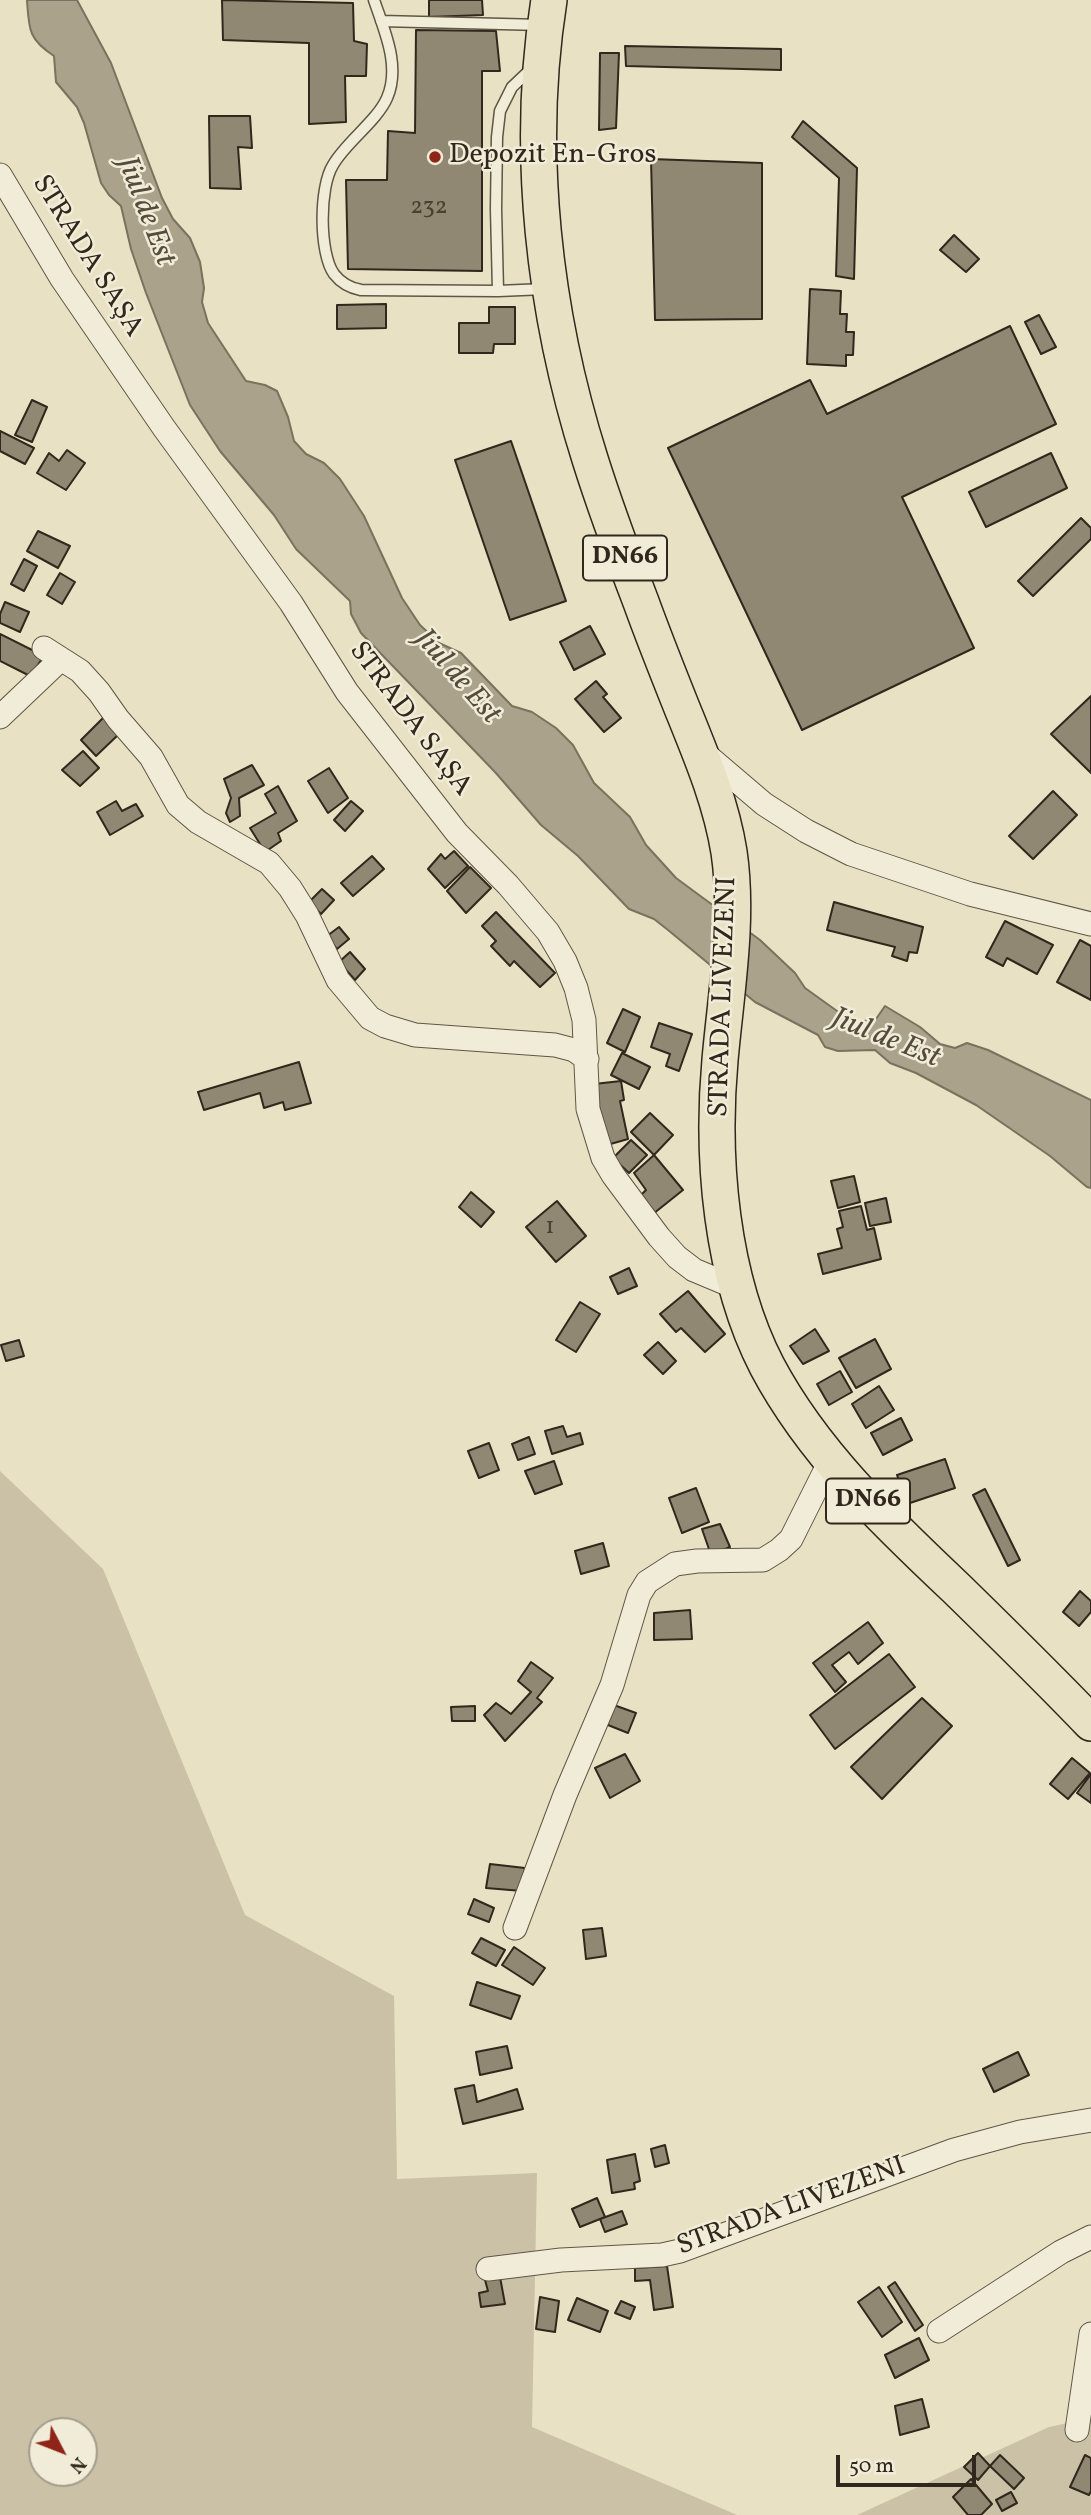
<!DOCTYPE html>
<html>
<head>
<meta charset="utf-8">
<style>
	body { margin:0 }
	#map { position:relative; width:1091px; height:2515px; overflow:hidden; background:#e9e1c3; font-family:Vollkorn,serif }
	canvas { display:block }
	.north { position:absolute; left:28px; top:2417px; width:70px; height:70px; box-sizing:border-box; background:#f1ecd8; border:2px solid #a49d8d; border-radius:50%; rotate:132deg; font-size:19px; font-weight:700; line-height:28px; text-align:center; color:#31271c }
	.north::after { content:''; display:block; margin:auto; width:24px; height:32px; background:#8f2418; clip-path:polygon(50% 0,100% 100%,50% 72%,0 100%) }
	.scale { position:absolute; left:836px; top:2455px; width:140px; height:32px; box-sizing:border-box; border:4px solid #31271c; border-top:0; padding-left:9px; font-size:21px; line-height:24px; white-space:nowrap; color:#31271c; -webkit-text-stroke:5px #f1ecd8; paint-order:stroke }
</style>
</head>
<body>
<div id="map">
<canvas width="1091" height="2515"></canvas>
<div class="north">N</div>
<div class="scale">50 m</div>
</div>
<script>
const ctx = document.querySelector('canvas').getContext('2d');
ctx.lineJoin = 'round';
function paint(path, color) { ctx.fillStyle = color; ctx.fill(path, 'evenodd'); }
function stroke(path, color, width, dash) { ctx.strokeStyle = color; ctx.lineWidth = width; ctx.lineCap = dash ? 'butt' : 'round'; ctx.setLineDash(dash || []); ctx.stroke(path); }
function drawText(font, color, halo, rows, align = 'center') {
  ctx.font = font + ' Vollkorn,serif'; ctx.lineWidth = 5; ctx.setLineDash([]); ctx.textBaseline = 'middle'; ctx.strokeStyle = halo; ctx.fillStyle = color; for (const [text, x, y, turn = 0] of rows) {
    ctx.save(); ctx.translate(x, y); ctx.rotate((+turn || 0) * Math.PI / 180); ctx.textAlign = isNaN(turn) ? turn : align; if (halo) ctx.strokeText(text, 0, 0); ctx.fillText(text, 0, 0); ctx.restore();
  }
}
const green = new Path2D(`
	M0,1471L103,1569L245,1915L394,1996L397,2179L537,2173L532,2427L737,2515H0ZM42,2431H84V2473H42Z
	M1091,2418V2515H857L1049,2427Z`);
const water = new Path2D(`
	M27,0H77L111,63L162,198L173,219L190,238L200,262L204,288L202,302L208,323L246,381L265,385L277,391L288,417L294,441L306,454L324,463L340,479L364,516L402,598L420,625L439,643L461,653L512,706L532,712L556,728L573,745L594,783L630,817L646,845L676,878L760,940L795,973L805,988L844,1016L858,1022L876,1019L885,1006L920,1027L940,1044L955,1048L967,1043L988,1050L1091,1100V1188L1087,1187L1050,1156L976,1105L916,1073L890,1063L875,1050L838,1051L825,1047L818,1035L755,1002L668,930L654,919L629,909L578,856L541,825L495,772L361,633L351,614L350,601L296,549L274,515L220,451L190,405L146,293L131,249L121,206L109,195L101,183L84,123L77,107L56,82L54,56C28,39 29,29 27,0Z`);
const building = new Path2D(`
	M222,0L353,3L354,41L367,44L366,76H345L346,122L309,124V43L223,40Z
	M429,0H482L483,15L429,17Z
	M416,30L496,31L500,71H482V271L348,269L346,180H387L388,131L415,133Z
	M625,46L781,49V70L626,66Z
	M600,53H619L616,128L599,130Z
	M209,116H250L252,148L238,147L241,189L210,188Z
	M803,121L857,168L854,279L836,276L839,178L792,137Z
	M651,159L762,163V319L655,320Z
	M954,235L979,259L966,272L940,250Z
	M810,289L841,291L840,314H847L846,332H854L853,355H846V366L807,364Z
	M386,304V328L337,329V305Z
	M489,307H515V344H494L493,353H459V323H489Z
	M1039,315L1056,347L1041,354L1025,322Z
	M1010,326L1056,424L902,497L974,648L802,730L668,448L810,380L827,414Z
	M32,400L47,407L32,442L15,435Z
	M0,431L34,448L25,464L0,451Z
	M511,441L566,601L510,620L455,460Z
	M67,450L85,463L66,490L37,473L49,453L59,461Z
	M1051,453L1067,488L986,527L969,492Z
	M1081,518L1091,528V539L1033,596L1018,581Z
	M38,531L70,546L58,568L27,551Z
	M24,559L37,566L24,591L11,584Z
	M60,573L75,582L62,604L47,595Z
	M5,602L29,612L20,632L0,623V614Z
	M590,626L605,654L574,670L560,642Z
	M0,634L44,656L30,676L0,661Z
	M596,681L607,694L603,697L621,718L604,732L575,699Z
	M1091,696V773L1051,734Z
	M104,717L119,734L96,756L81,740Z
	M83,751L99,768L80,786L62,770Z
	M252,765L264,785L239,798L240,816L230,822L226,813L231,798L224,779Z
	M329,768L348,798L328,813L308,781Z
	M278,786L297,821L278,833L281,841L265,852L250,828L276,813L265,794Z
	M1053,791L1077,815L1033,859L1009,836Z
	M116,801L122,811L136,804L143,816L110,835L97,812Z
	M351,801L363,811L345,831L334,820Z
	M454,851L468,866L445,888L428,869L441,854L445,859Z
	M372,856L384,869L353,896L341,883Z
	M470,867L491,888L466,913L447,891Z
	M322,889L334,900L321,914L309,902Z
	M834,902L923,927L917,953L909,952L907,961L892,956L895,947L827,930Z
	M496,912L555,973L540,987L514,961L510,966L491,946L496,941L482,926Z
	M1005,921L1053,945L1037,974L1007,958L1003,966L986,957Z
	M339,927L349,939L337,949L327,936Z
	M1080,940L1091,946V1000L1057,982Z
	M350,952L365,969L355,980L339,962Z
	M623,1009L640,1017L625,1052L607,1043Z
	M659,1023L692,1034L679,1071L666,1066L670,1054L651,1047Z
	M622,1053L650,1067L639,1089L611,1075Z
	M299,1062L311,1103L285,1110L283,1102L264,1108L260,1093L204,1110L198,1092Z
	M621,1081L624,1100L620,1101L628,1139L607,1145L594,1084Z
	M650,1113L673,1135L654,1155L631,1132Z
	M631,1140L647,1155L629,1173L613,1158Z
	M654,1155L683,1190L653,1214L639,1197L646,1190L634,1173Z
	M854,1176L860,1202L838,1208L831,1181Z
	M471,1192L494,1212L481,1227L459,1207Z
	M886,1198L891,1222L870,1226L865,1203Z
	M557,1201L586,1236L556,1262L526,1227Z
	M861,1206L867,1230L874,1228L881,1259L823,1274L818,1254L842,1248L837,1229L843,1227L839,1211Z
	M629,1268L637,1286L618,1294L610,1277Z
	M688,1291L725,1334L705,1352L681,1328L676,1332L660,1314Z
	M580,1302L600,1314L576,1352L556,1340Z
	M815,1329L829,1351L803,1364L790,1346Z
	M875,1339L891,1369L856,1388L839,1358Z
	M19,1340L24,1356L6,1361L1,1345Z
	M658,1342L676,1361L663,1374L644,1355Z
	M840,1371L852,1392L829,1405L817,1384Z
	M879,1386L894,1410L866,1428L852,1404Z
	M901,1418L912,1440L883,1455L871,1433Z
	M563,1426L567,1437L580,1433L583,1444L552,1454L545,1431Z
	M529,1437L535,1454L518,1460L512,1444Z
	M489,1443L499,1470L479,1478L468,1451Z
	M945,1459L955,1488L907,1504L897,1475Z
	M554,1461L562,1484L535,1494L525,1471Z
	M696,1488L709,1522L682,1533L669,1498Z
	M985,1489L1020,1560L1008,1566L973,1495Z
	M720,1524L730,1547L711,1555L702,1529Z
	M603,1543L609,1566L581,1574L575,1551Z
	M1080,1591L1091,1601V1612L1079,1626L1063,1612Z
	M690,1610L692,1639L654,1640V1613Z
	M868,1622L883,1643L858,1664L849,1652L832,1665L846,1682L835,1692L813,1663Z
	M889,1654L915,1687L835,1749L810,1715Z
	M531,1662L553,1678L537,1698L542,1702L505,1741L484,1715L496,1703L511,1714L531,1692L518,1681Z
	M922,1698L952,1726L882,1799L851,1767Z
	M611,1704L636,1713L628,1733L603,1723Z
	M475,1706V1721H452L451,1707Z
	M625,1754L640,1781L610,1798L595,1768Z
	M1072,1758L1090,1773L1068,1799L1050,1784Z
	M1091,1774V1803L1077,1793Z
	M490,1864L525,1868L522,1891L486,1888Z
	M474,1899L494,1908L489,1922L468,1914Z
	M602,1928L606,1956L586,1959L583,1930Z
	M481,1938L505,1950L496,1966L472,1953Z
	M514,1947L545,1968L533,1985L502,1965Z
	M477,1982L520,1996L511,2019L470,2005Z
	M507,2046L512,2068L480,2075L476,2052Z
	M1018,2052L1029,2075L994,2092L983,2069Z
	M474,2085L477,2102L517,2089L523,2109L463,2124L455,2089Z
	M665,2145L669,2163L655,2167L651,2149Z
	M635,2154L640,2181L634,2183L635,2189L612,2193L607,2160Z
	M597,2198L605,2217L580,2227L572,2209Z
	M622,2211L627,2224L605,2232L600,2219Z
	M667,2266L673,2307L654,2310L650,2280L635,2281V2268Z
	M500,2277L505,2304L481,2307L479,2293L488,2291L485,2280Z
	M895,2282L923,2325L915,2331L888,2287Z
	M879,2287L902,2322L882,2337L858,2302Z
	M540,2297L559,2301L555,2332L536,2329Z
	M577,2298L608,2311L600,2332L568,2320Z
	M621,2301L635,2307L630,2319L615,2313Z
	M919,2338L929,2360L895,2378L885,2355Z
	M922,2399L929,2427L900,2435L895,2406Z
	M978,2453L990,2466L978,2480L964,2467Z
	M1000,2455L1024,2478L1014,2489L990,2466Z
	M1085,2455L1091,2458V2491L1089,2495L1070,2487Z
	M971,2479L992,2504L981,2515H968L953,2497Z
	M1011,2492L1017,2503L1002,2511L996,2500Z`);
const service = new Path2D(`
	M374,0C384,30 401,66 387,98C377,121 345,143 333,165C319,187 319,253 334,274C341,283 350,288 361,290L498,291L545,289
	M381,21L542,25
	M498,291L496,209L497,137L500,111L512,87L532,68`);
const minor = new Path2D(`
	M0,175L62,279L164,428L291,603L347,692L457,833L508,885L548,932L565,961L576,988L584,1020L588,1109L603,1158L613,1175L659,1237L677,1257L694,1270L737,1288
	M44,648L80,671L99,692L118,719L151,757L178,805L198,822L269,863L290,888L307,915L338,980L370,1018L385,1026L415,1035L555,1045L574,1050L587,1059
	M0,717L60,660
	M703,752L764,804L806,831L851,854L970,894L1091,924
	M515,1928L565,1795L612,1685L639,1595L647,1582L675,1564L697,1561L763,1560L779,1550L791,1539L831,1459
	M488,2269L561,2260L662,2255L680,2251L954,2150L1020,2132L1091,2120
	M939,2331L1061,2252L1091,2237
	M1077,2430L1091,2334`);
const primary = new Path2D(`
	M549,0C525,151 544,314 590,459C605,507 623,555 641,602C654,638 668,673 682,708C701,755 721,802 729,852C739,919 726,993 720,1060C711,1159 721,1277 767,1366C813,1453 886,1522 957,1589C1002,1633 1047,1677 1091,1723`);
const markers = [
	[435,157,7,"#8f2418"]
];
const numberNames = [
	["232",429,209],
	["1",550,1229]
];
const shields = [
	[625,558,84],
	[868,1501,84]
];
const shieldNames = [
	["DN66",625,558],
	["DN66",868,1501]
];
const poiNames = [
	["Depozit En-Gros",449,157]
];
const streetNames = [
	["STRADA SAŞA",86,257,58],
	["STRADA SAŞA",409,720,53],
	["STRADA LIVEZENI",725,997,-88],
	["STRADA LIVEZENI",792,2208,-20]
];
const waterNames = [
	["Jiul de Est",144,212,69],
	["Jiul de Est",456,678,49],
	["Jiul de Est",885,1040,22]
];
paint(green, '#cac1a7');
paint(water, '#aaa28a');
stroke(water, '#7a715e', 2);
paint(building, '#918873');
stroke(building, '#31271c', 2);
stroke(service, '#5f5646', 13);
stroke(minor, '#5f5646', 25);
stroke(primary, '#31271c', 38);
stroke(service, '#f1ecd8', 10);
stroke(minor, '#f1ecd8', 23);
stroke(primary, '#e9e1c3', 35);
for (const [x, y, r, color] of markers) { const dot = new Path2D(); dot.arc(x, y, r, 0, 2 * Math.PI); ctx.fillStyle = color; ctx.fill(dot); stroke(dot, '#f1ecd8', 2.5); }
drawText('24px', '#493f32', null, numberNames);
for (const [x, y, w] of shields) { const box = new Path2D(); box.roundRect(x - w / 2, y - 22.5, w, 45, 5); ctx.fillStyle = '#f1ecd8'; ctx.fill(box); stroke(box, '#31271c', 2); }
drawText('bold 26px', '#31271c', null, shieldNames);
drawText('28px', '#31271c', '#f1ecd8', poiNames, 'left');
drawText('28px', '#31271c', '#f1ecd8', streetNames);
drawText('italic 30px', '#554c3d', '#f1ecd8', waterNames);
</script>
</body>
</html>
